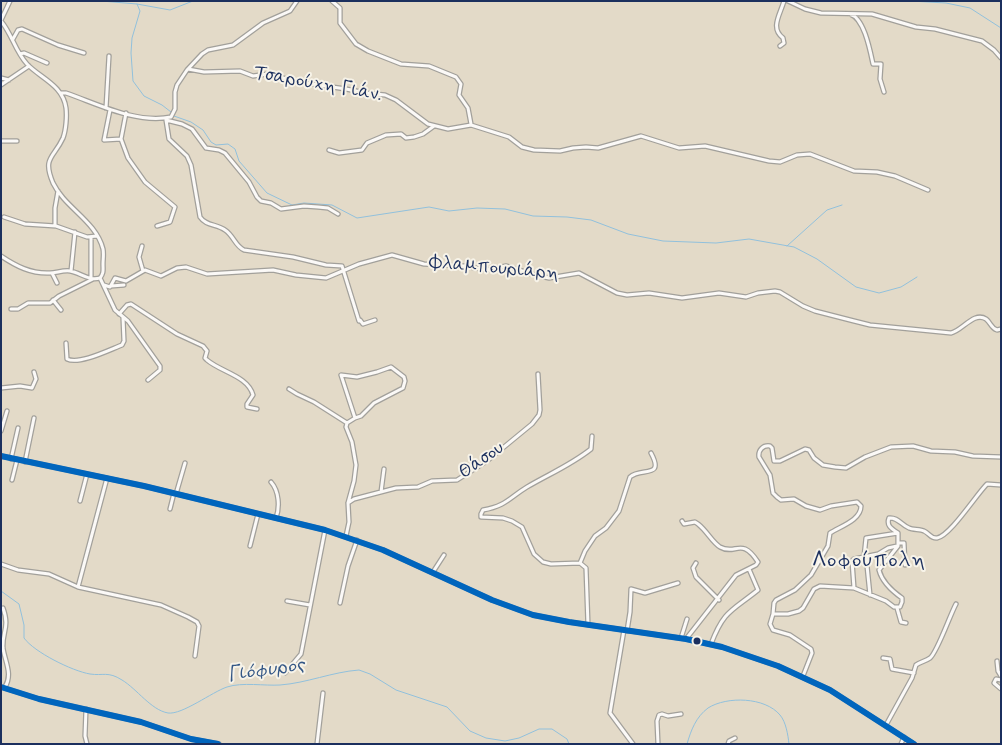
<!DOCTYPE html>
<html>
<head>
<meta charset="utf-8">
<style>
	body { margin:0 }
	#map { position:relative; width:1002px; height:745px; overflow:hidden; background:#e3dac8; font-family:Mynerve,sans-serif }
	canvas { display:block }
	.frame { position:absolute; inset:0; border:2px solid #1b2f5e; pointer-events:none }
</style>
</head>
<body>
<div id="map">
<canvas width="1002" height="745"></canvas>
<div class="frame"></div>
</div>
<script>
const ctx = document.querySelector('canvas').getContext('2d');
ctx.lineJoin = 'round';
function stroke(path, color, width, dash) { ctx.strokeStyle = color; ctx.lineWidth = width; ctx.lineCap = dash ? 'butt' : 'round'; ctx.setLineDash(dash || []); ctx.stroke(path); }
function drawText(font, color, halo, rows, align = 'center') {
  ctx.font = font + ' Mynerve,sans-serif'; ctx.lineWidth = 4; ctx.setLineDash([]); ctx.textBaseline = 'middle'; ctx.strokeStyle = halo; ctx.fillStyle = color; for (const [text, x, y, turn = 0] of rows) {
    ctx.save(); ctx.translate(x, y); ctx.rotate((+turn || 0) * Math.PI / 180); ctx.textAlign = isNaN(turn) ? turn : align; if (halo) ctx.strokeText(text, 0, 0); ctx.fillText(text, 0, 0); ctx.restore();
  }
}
const stream = new Path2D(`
	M101,1L137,4L170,10L193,1
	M910,1L946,3L970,8L1001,28
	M137,4L140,11L132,38L131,53L133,81L144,96L162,105L171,112
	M174,116L191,122L203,130L211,142L216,145L228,144L235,149L239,161L267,193L292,205L304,203L332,205L357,218L429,207L449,211L477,208L505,209L533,216L567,217L591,220L628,234L663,241L716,243L749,239L794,247L817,259L856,287L879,293L901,287L917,277
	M787,246L827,210L842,205
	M1,591L19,604L24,625V638C34,652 72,671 90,674C103,676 108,671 122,680C137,689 151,710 168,713C182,715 212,692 227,687C242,682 265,686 280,685C307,683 332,672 359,670L370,674L396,690L447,707L470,731L486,738L505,741L519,738L539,729H552L567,739L569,744
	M687,744C691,730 696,717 708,708C727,696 765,697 780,715C786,722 788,735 789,744`);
const minor = new Path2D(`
	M332,1L340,8V23L356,44L368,51L401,64L429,66L456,77L461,84L459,95L468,108L471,124
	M788,1L805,9L821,13L872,14L916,27L935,29L982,41L994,50L1001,58
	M850,14C864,18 870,50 873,64H881L880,79L884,92
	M1,20L10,1
	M1,21C12,34 15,51 27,64C40,78 63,85 66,108C67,116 66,130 63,138C54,158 42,157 53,183C65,208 96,221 103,249C104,254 103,259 103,264C103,270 104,273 100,278
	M13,39L18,30L22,29L58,45L84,53
	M780,46L784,43L783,38C770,28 780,15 784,1
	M20,54L24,53L47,63
	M188,69L204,72L240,71L253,76L268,74L298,82L346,89L366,93L385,95L396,100L428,124L448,129L471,125L509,137L522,147L534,150L560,151L573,148L586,147L598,148L641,136L679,148L705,146L769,161L780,162L797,155L810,154L854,171L877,172L895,176L928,190
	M1,78L9,80
	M1,85L29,66
	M61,93H66C98,104 136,124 171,117L175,109V92L177,85L187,70L202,54L208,50L233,45L263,23L290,11L297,1
	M106,108L109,56
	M110,110L104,140L121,139
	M126,113L121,139L128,158L145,182L175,207L170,222L157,226
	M166,120L169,139L187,156L191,165L200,217C206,226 217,224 225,230C234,236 235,246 244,250L293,257L326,265L342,266L359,321L360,320L363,324L375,320
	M166,120L182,124L192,129L206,148L219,150L225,153L249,182L257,197L261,201L271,203L281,209L304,206L318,207L328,208L338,214
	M1,141H17
	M329,150L339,153L362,150L367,143L386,135L401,134L406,138L414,137L423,134L434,126
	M4,217L25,224L56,226L87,237L97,236
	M55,225V208L58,191
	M91,237V279
	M142,246L139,257L143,271
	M1,256C16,266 31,274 50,273C56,273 63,270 70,271C81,273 88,281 100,278
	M71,271L75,232
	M52,273L57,283
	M100,278L115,310L128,321L160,366V370L148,380
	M104,285L110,287L115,278L126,281L145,270L161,276L177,268L186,267L207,274L273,270L296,275L326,278L359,264L392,255L424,264L464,266L487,270L506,266L535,275L549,278L579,273L617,293L627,295L649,293L682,298L719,293L746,297L758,293L775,291L780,292L803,306L815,311L854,321L870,325L951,333C962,331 974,311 986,319C991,323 991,328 997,330L1001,329
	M111,286L124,285
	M53,300L61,310
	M11,309H18L28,303H50L59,296L93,279
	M119,314L127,305L131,304L177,334L203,346L207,351L205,358L207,360C221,372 248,376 253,395L247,404V407L257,409
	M66,343L67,359C79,365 109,350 122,345L124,341L123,318
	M1,388L20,386L32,388L36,379L34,372
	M289,389L297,394L314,402L347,423
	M347,423L355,418L341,375L357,377L377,372L391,367L404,377L405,381L403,388L374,403L361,416L355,418
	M1,431L7,411
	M1,456L144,486L325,530L383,550L492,600L533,615L569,622L686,639L722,647L778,666L830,690L914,744
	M11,459L18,428
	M25,462L34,418
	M12,480L17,460
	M271,482C279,491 280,507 276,518
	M381,492L384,469
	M176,494L185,463
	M80,501L87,474
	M348,503L354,499L396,488L418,487L432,481L457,480L487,461L532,424L539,415L540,410L538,374
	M170,509L174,493
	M682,521L684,524L695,522L698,524C707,531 712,542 720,547C736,556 741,536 758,562L756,565L736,575L686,639
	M346,536L349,522L348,503L354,481L356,465L352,442L346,427L347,423
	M898,543H904L905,565
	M250,546L258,514
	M866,556L870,595
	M864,557L866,538L898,533
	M580,563L585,551L595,536L606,528L619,511L630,477C641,467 665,479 651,453
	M696,563L693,568L696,577L719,600
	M1,564L18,570L49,574L78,587L161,605L188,617L197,622L199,626L195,656
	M433,572L444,555
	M78,587L107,478
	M854,588L852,561L854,559L878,554L888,548L897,546
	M287,601L310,605
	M340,603L348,566L357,540
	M3,608C10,628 2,631 3,648C5,662 13,674 5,687
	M897,608L901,622L906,623
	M773,614L774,603L776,600L795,590L811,575L828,546L830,533C841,526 861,520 861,506L857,502L831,506L820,510L806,506L794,499L781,500L777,497L773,493L770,475L759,457C758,450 763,445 770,446L772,448L774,461H780L805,449L809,450L814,458L823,465L835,467L846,468L865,457L891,447L913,446L931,451L955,452L973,456L1001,457
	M588,625L586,568L580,563L551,564L543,562L534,554L522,527L512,521L503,518L481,517V514L483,510C506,506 509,498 527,487C549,474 571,465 591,449L592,436
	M624,630L610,713L633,744
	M627,631L630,612L631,589L645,593L678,583
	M681,638L687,619
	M711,644C724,610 732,611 758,590L749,569
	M883,658L890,659L892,669L914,673
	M997,661L998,671L1001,676
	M285,673L301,654L325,530
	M803,676L812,653L811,649L790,635L773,630L770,624L773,614H788L799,611L803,608L814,589L820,586L854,588L886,601L894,607H900L902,602V598C892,591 882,582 879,570L898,546V533C892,529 886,526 889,518C898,517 901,525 909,528C913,530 920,529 924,531C929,533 931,539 937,538C950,536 976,495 987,484L1001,485
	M1001,680L996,679L994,683L1001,689
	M1,687L39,699L141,722L191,739L219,744
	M86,709L85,736L87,744
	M886,725L912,678L916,665C920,662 926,661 930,658C937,653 950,615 956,604
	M317,744L323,693
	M658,744L657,721L659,715L662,714L668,716L681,714
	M728,744L729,741L735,738
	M901,744L904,737`);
const bus1 = new Path2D(`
	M1,456L144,486L325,530L383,550L492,600L533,615L569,622L686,639L722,647L778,666L830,690L914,744
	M1,687L39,699L141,722L191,739L218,744`);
const markers = [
	[697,641,4.5,"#1b2f5e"]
];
const streetNames = [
	["Τσαρούχη Γιάν.",318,85,10],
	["Φλαμπουριάρη",494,269,5],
	["Θάσου",482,461,-35]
];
const waterNames = [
	["Γιόφυρος",266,671,-8]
];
const quarterNames = [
	["Λοφούπολη",869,562]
];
stroke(stream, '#91c0dc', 1);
stroke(minor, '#a2a09b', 5.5);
stroke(minor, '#fbf9f7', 3);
stroke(bus1, '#0065bd', 6);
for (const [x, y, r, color] of markers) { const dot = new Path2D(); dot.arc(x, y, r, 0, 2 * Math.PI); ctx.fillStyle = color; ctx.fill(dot); stroke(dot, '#f7f3e8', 2); }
drawText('19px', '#1b2f5e', '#f7f3e8', streetNames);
drawText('italic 20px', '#345786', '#f7f3e8', waterNames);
ctx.letterSpacing = '1px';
drawText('21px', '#1b2f5e', '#f7f3e8', quarterNames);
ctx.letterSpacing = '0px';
</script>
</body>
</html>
